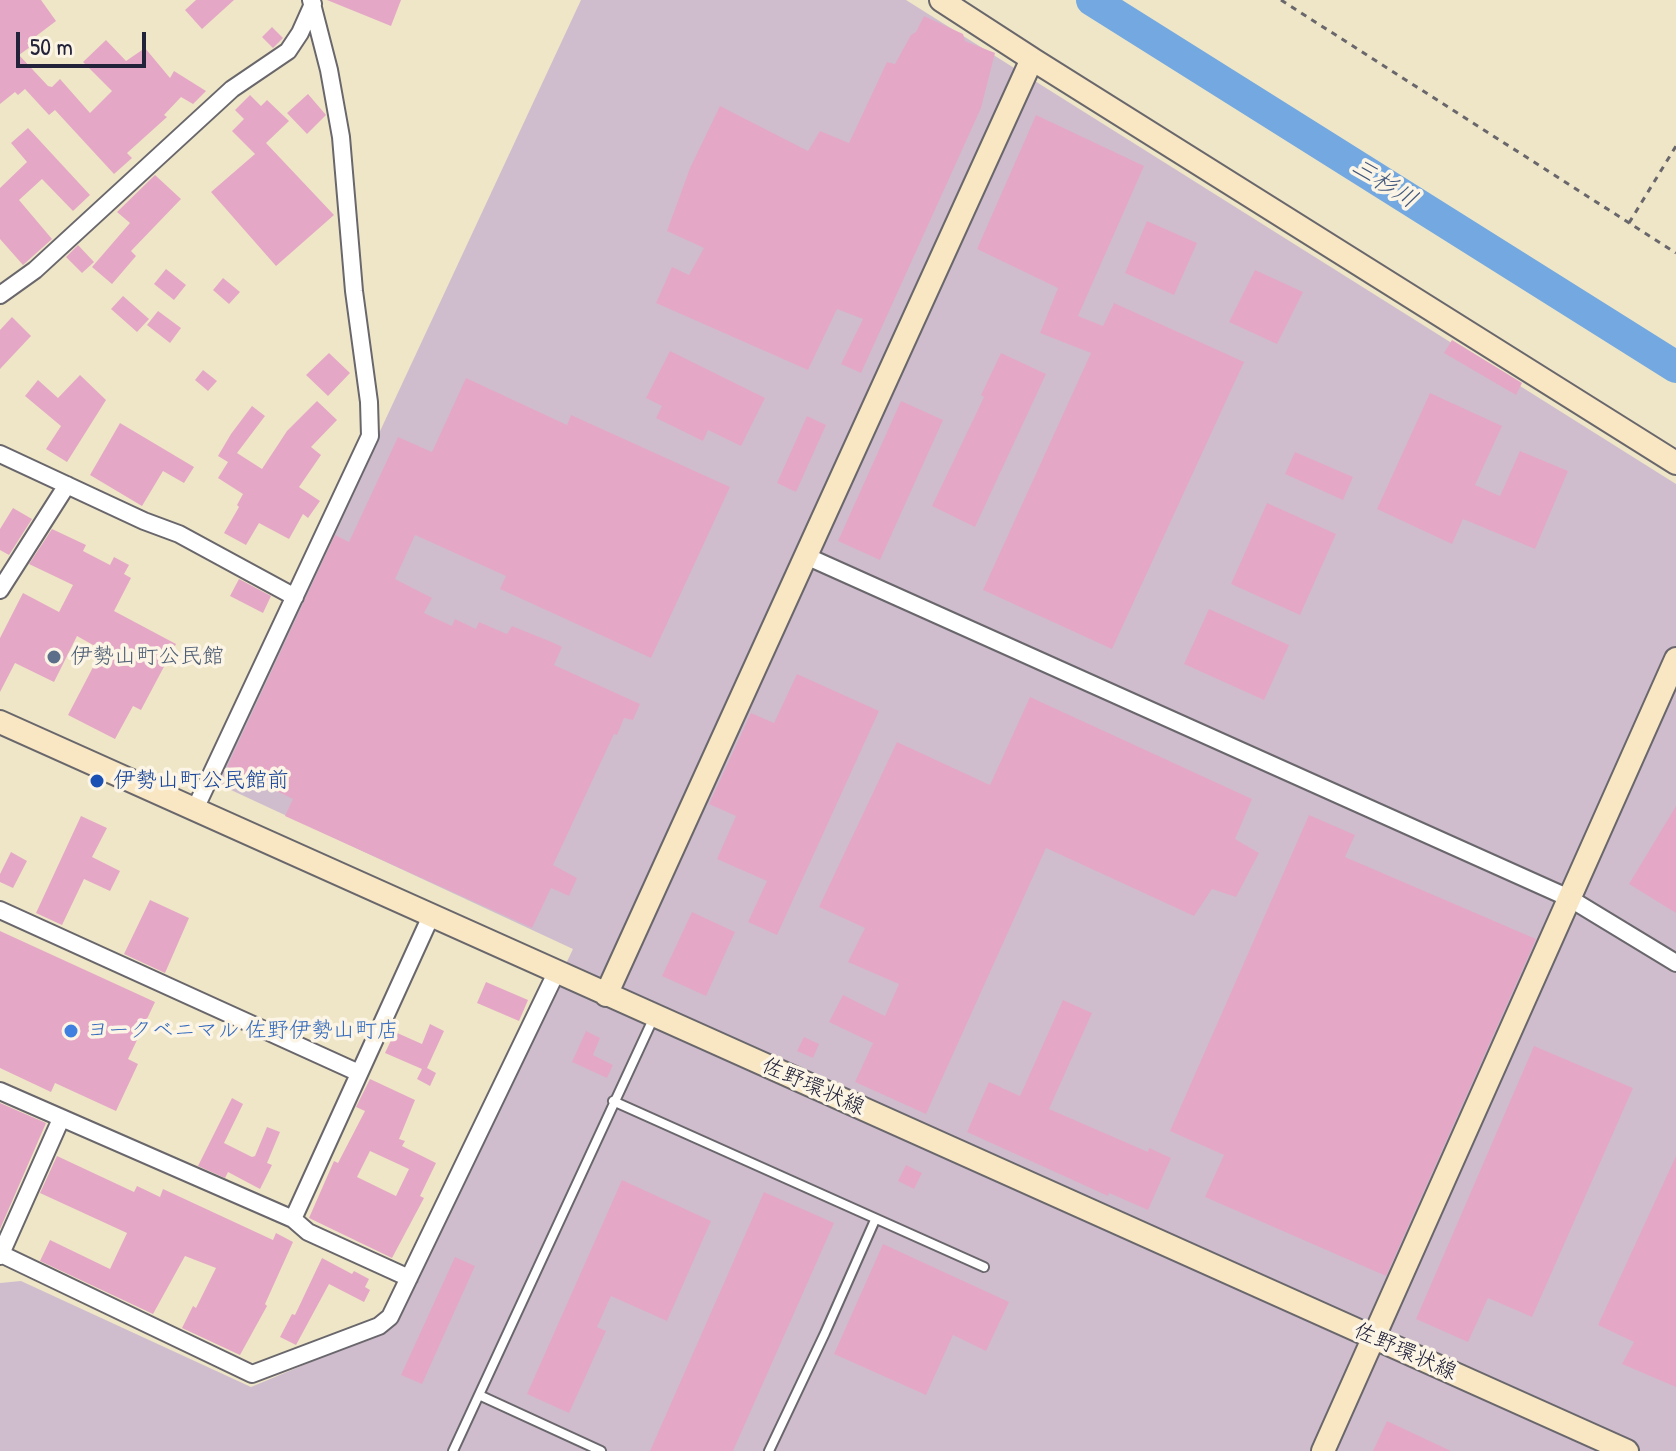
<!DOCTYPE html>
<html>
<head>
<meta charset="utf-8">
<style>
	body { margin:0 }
	#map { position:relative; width:1676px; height:1451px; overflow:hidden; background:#eee6c7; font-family:"Patrick Hand",sans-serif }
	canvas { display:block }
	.scale { position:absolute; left:16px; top:32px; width:130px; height:36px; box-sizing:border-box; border:4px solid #22223b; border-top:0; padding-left:10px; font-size:24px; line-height:28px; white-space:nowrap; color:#22223b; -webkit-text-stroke:6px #fcf5e5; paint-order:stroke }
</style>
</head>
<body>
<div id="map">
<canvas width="1676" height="1451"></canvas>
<div class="scale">50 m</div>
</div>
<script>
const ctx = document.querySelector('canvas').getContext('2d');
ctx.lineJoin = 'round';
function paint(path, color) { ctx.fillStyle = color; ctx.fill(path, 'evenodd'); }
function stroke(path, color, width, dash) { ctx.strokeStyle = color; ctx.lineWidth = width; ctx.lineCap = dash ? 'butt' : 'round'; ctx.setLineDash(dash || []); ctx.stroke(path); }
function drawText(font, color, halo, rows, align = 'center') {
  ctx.font = font + ' "Patrick Hand","Klee One",sans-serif'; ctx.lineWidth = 7; ctx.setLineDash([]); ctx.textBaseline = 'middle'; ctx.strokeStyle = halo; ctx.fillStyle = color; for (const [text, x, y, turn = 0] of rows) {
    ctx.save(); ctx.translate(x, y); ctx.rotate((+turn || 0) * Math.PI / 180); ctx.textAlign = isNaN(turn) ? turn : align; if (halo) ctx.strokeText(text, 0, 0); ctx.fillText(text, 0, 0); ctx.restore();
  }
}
const industrial = new Path2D(`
	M581,0H906L1676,484V1451H0V1283L21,1281L251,1387L392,1328L573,949L216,783Z`);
const river = new Path2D(`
	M1092,0L1676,367`);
const building = new Path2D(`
	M0,0H41L56,21L27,43L30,47L19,55L48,86L52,87L60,79L90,113L112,91L83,62L106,40L126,61L145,48L170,78L174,71L206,91L193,104L181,97L164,115L167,117L127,153L132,158L114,174L55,110L49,115L25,89L18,95L15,92L0,104Z
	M196,0H234L202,29L185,10Z
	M327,0H401L391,26Z
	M924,16L963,34L965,41L995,53L981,108L861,373L841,364L863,319L837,309L808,370L656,303L672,267L689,275L704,248L667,231L690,168L720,106L808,151L820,131L849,143L887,62L895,64L911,35L916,32Z
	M272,27L283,38L273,48L262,37Z
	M308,94L326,115L307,134L287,113Z
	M250,95L261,106L267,100L289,121L266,143L334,215L276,266L211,192L255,154L232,131L244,119L235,110Z
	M1036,115L1144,166L1078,316L1103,326L1114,303L1244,362L1112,649L983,590L1091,353L1040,333L1058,288L977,249Z
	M28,128L90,195L73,211L42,179L19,200L52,239L23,265L0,239V188L27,162L11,143Z
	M155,175L181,199L131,251L136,256L112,284L92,267L130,223L117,212Z
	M1147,221L1197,243L1174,295L1125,273Z
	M78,245L94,262L82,273L66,257Z
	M166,269L186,285L174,300L154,284Z
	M1255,270L1303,292L1277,344L1229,322Z
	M223,278L240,292L229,304L213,290Z
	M123,296L149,319L137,332L111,309Z
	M158,311L181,328L170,343L147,325Z
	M12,317L31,336L0,369V330Z
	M1452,340L1522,383L1516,395L1444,353Z
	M670,351L765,398L741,446L708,430L703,441L656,418L662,406L646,398Z
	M329,353L350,373L328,396L306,375Z
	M1001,353L1046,374L975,527L932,506L984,397L981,395Z
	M203,370L217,381L208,391L195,380Z
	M80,375L106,400L67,462L46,449L61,426L25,396L38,380L58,398Z
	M466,378L567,425L571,415L730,487L651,658L500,589L506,576L415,535L395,579L432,598L424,613L452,626L455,619L476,629L479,622L507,634L512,626L554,643L562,647L554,665L640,704L633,720L624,718L617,735L614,734L553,865L577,878L569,896L551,888L532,928L285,816L293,799L227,767L335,535L349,542L398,437L432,452Z
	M1430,393L1502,426L1475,485L1500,496L1520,451L1568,471L1535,549L1463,519L1452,544L1377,509Z
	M317,401L337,420L311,447L321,455L299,487L320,501L308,518L303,514L289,539L259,523L246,545L224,533L239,507L237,505L243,494L218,478L228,462L218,456L231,434L252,406L265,416L237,453L262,469L287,431Z
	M901,401L943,420L880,560L838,541Z
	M807,416L826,425L796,492L777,483Z
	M120,423L194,467L184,483L163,471L142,506L90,475Z
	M1295,452L1353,477L1343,500L1285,474Z
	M1267,503L1336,534L1300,615L1231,584Z
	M13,508L32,519L9,555L0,550V529Z
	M52,529L86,545L83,551L110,565L114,557L129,565L124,574L131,578L114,611L176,644L141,710L133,706L115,739L68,715L102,650L77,636L54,682L15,663L0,692V638L23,593L59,612L73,585L29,564Z
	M239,579L271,596L263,613L230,596Z
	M1209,609L1289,645L1264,700L1184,664Z
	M797,674L879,711L777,935L748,922L767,881L717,859L736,816L709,804L751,713L774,723Z
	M1030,697L1252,799L1235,839L1259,853L1236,897L1212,889L1194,916L1046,848L926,1114L855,1082L873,1043L829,1022L843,995L885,1016L899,984L848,962L865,928L819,907L897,742L990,785Z
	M1676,806V913L1629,884Z
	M1309,815L1355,835L1345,857L1536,939L1386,1276L1205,1197L1224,1155L1170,1131Z
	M81,816L107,828L92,857L120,871L110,891L84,879L62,925L36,913Z
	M11,852L27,861L13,888L0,882V874Z
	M150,900L189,918L165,973L124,954Z
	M692,912L735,932L706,996L662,976Z
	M0,931L155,1002L128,1059L138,1064L116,1111L55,1083L51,1092L0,1068Z
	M486,982L528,1000L519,1021L477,1003Z
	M1063,1000L1092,1013L1049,1109L1148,1152L1149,1148L1171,1158L1148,1210L1109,1193L1108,1196L967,1132L989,1082L1020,1096Z
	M430,1024L444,1031L427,1068L436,1073L430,1086L417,1079L422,1069L385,1053L395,1032L422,1044Z
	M586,1031L600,1038L593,1055L613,1065L607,1078L572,1062Z
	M804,1037L819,1044L813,1058L797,1051Z
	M1534,1046L1633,1088L1532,1317L1488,1298L1468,1342L1416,1319Z
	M370,1079L415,1100L399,1139L405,1141L402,1146L436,1163L420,1196L424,1198L392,1258L309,1218L334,1161L338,1163L365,1111L356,1107ZM370,1151L409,1169L396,1196L357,1177Z
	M232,1098L243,1104L224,1143L252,1157L255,1156L267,1127L280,1132L267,1163L272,1165L260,1189L228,1172L225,1178L198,1166Z
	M0,1103L46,1123L0,1229Z
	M57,1156L134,1192L137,1186L160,1197L163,1189L273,1240L276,1233L293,1242L265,1304L267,1306L240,1355L182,1328L193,1306L196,1308L216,1268L185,1256L153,1314L40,1261L50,1240L110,1269L127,1233L40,1193Z
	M1676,1156V1387L1622,1364L1634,1342L1598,1325Z
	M906,1165L922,1173L914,1189L898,1181Z
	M622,1180L711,1221L667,1321L611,1296L597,1327L606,1331L569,1413L527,1394Z
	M764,1192L834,1223L733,1451H650Z
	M883,1244L1009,1302L986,1351L953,1335L926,1395L834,1354Z
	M455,1257L475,1266L422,1384L401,1375Z
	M322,1258L352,1274L354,1271L369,1279L365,1287L370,1290L364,1302L329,1284L296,1345L280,1337L292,1314L295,1315Z
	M1387,1421L1451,1451H1373Z`);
const path = new Path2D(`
	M1281,0L1676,253
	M1629,223L1676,146`);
const lane = new Path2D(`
	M613,1101L984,1267
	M479,1395L601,1451
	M453,1451L654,1017
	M769,1451L825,1333L875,1220`);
const street = new Path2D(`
	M0,295L35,270L232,89L288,51L300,33L313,4
	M0,454L144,521L179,534L295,597
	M806,556L1569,898L1676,963
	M0,590L67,485
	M195,809L370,436L369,402L354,291L341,137L329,70L311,0
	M0,910L359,1073
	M0,1091L293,1219L308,1232L409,1278
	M293,1219L431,916
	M1,1254L252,1374L379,1326L390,1317L556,973
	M0,1256L61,1119`);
const secondary = new Path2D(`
	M941,0L1032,59
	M0,722L1627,1451
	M606,995L1032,59L1676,463
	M1323,1451L1676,659`);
const markers = [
	[54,657,8,"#5c6f8a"],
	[97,781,8,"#1a4fb4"],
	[71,1031,8,"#3f7fe0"]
];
const serviceNames = [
	["伊勢山町公民館",70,657]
];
const transitNames = [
	["伊勢山町公民館前",113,781]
];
const shopNames = [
	["ヨークベニマル 佐野伊勢山町店",87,1031]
];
const streetNames = [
	["佐野環状線",813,1087,24],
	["佐野環状線",1405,1352,24]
];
const waterNames = [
	["三杉川",1384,184,32]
];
paint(industrial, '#cfbdce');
stroke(river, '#73a8e1', 32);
paint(building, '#e4a8c6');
stroke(lane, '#69676c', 12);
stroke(street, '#69676c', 20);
stroke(secondary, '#69676c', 26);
stroke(path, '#69676c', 3, [6, 6]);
stroke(lane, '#fff', 8);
stroke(street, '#fff', 16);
stroke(secondary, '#f9e7c3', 22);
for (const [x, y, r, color] of markers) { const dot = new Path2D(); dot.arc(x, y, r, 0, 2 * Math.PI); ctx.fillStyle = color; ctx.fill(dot); stroke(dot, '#fcf5e5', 3); }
drawText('22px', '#4e5e75', '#fcf5e5', serviceNames, 'left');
drawText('22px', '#164399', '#fcf5e5', transitNames, 'left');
drawText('22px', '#366cbe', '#fcf5e5', shopNames, 'left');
drawText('22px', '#22223b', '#fcf5e5', streetNames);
drawText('italic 24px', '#42587d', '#fcf5e5', waterNames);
</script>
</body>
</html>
